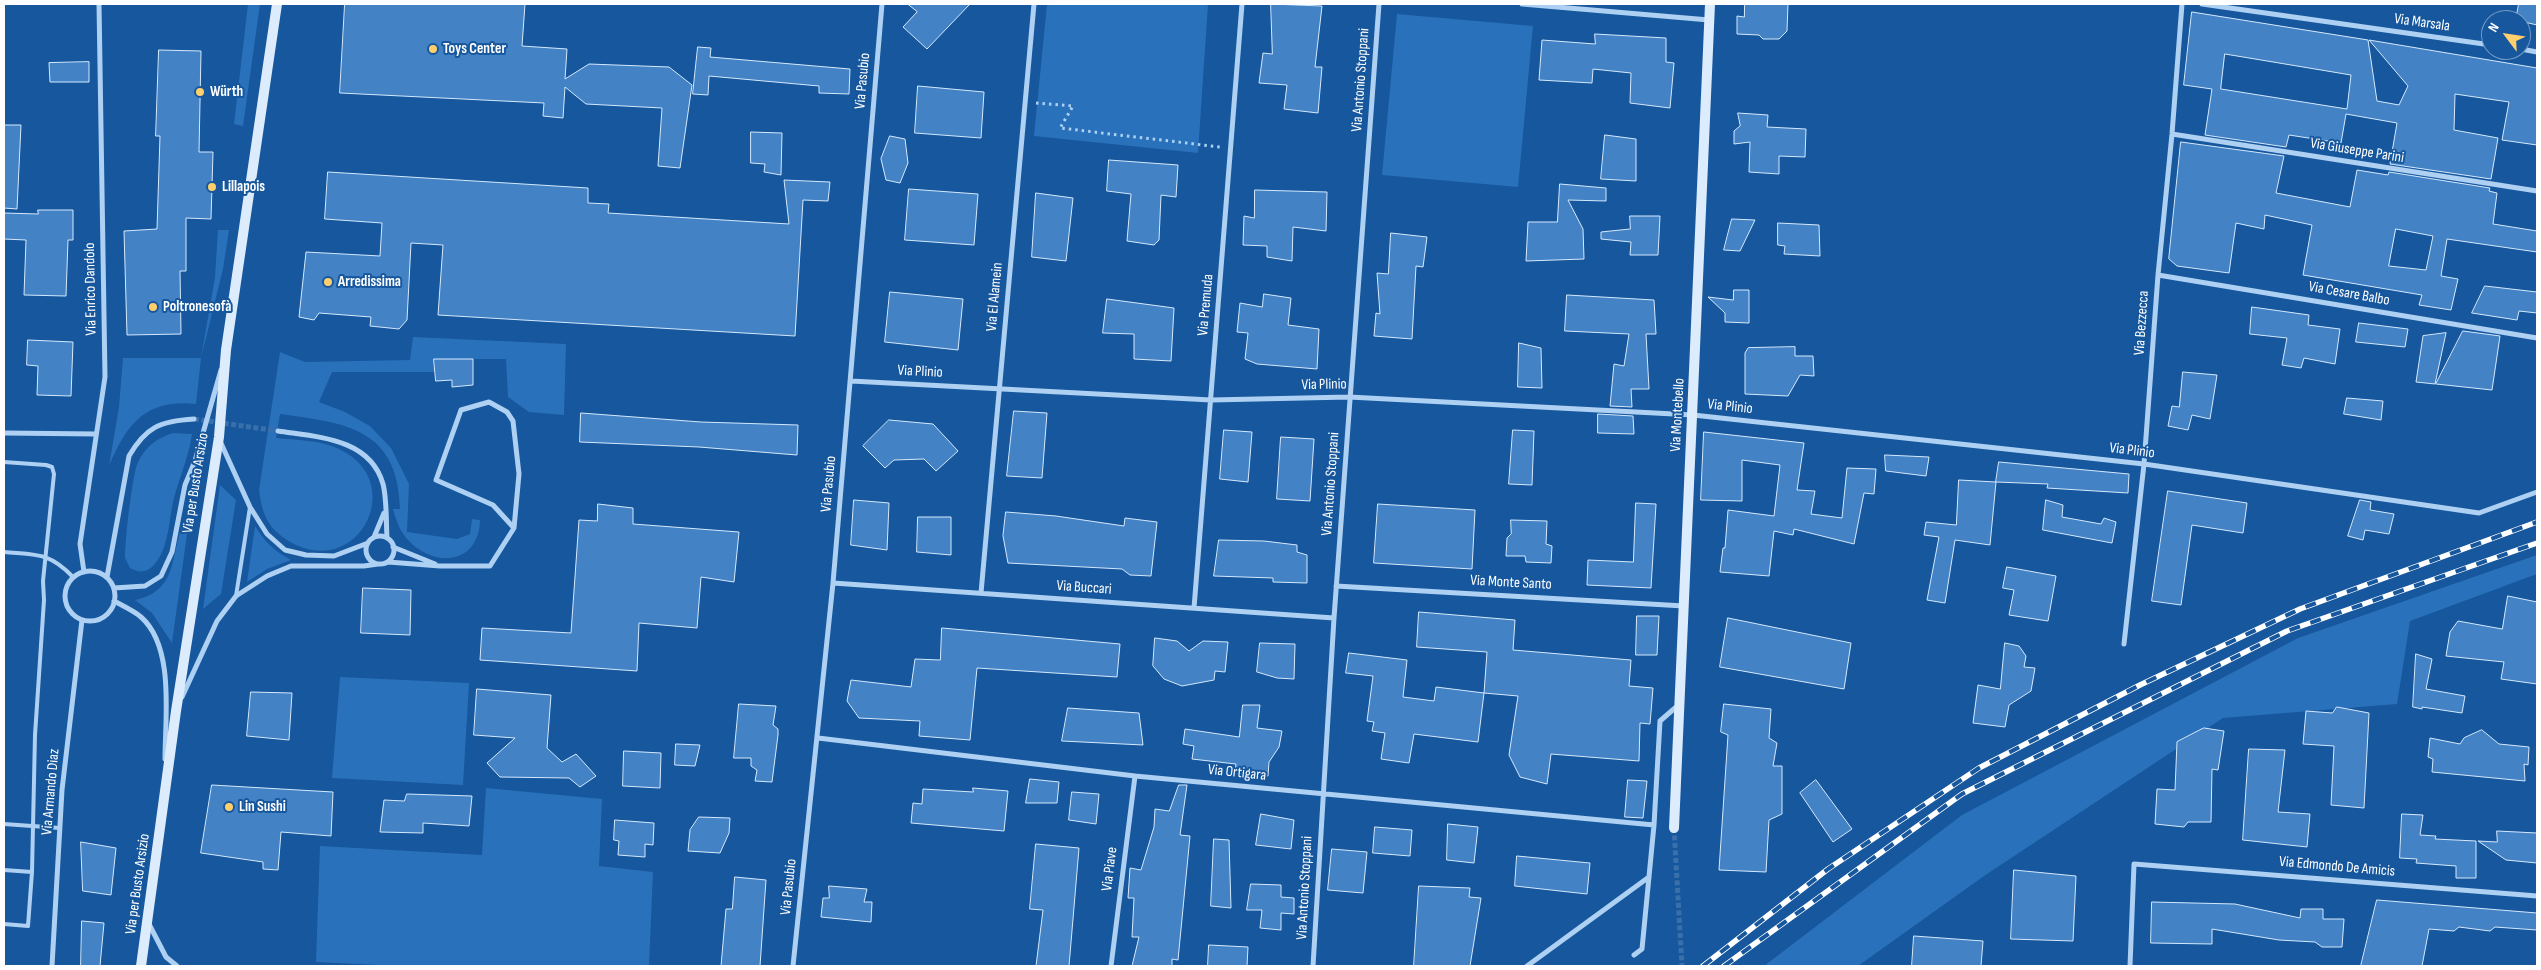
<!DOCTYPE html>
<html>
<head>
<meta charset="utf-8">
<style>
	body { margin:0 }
	#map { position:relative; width:2541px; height:970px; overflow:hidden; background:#16579d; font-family:"Sofia Sans Condensed",sans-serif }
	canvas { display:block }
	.frame { position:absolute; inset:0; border:5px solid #fff; pointer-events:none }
	.north { position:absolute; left:2481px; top:10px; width:50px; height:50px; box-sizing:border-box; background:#16579d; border:1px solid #739ac4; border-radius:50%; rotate:301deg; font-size:14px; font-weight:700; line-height:20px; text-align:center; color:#fff }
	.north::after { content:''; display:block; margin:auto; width:18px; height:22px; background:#ffcf6e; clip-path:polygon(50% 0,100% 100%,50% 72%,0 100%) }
</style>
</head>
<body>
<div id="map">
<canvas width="2541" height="970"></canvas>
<div class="frame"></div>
<div class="north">N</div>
</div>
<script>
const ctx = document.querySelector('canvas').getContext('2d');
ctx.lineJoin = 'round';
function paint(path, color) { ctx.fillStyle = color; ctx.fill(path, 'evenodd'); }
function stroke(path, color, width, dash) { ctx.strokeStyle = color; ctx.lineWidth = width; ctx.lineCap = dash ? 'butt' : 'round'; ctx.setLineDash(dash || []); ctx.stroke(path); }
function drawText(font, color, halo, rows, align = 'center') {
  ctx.font = font + ' "Sofia Sans Condensed",sans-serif'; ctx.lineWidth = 4; ctx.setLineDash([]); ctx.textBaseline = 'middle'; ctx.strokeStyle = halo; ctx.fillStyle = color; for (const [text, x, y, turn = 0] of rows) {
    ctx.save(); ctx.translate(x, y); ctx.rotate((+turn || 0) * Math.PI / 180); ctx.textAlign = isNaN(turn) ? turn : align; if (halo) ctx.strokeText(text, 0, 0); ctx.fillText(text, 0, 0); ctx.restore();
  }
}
const green = new Path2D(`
	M248,4H260L243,126L234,124Z
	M1047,4H1208L1198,153L1034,136Z
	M1397,14L1533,26L1518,187L1382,175Z
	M218,230H229L223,269L201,358L196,404C145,399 127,424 109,466L119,407L123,358H201L215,277Z
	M413,337L566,344L564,415L529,412L508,397L506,359H434L435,372H332L319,402L345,412L370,426L391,448L409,484L407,532L457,539L470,534L472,519L480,520C479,564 435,569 408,540C400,532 396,520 393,509H400C398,428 346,423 280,414L276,438C296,440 321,440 339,449C410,482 357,584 287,540C267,527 262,513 259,490L280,352L305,362L410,360Z
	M173,433L192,434C189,456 180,476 174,498C169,518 169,549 154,565C146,573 139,573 130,568L125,558C125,540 132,475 138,462C146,446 157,438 173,433Z
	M220,485L236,500L221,594L203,609Z
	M190,512L172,643L152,613L135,600C185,590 167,542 190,512Z
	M255,526C265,542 274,551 291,560L267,569L247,582Z
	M2537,555V574L2410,621L2397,704L2223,718L1984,876L1858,966H1764L1962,815L2298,638Z
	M340,677L469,683L463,785L332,778Z
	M486,788L602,799L599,866L653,872L649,966H399L316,962L320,846L482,855Z`);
const building = new Path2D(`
	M345,4H525L522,46L567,49L565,79L589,64L669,67L692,85L680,168L658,166L662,108L586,104L565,87L563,118L543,116L544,103L340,93Z
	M908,4H970L927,49L903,27L917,12Z
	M1271,4L1322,6L1315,67H1322L1318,113L1284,109L1287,85L1259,83L1263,53L1272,54Z
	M1745,4H1788L1787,31L1779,39H1763L1759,35L1737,34V16L1744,17Z
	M2519,4H2537V25L2516,20Z
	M2192,12L2368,40L2377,101L2399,105L2408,86L2369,40L2537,68V145L2502,140L2509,102L2455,94L2454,130L2498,138L2491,179L2390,164L2397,123L2346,114L2341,143L2289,135L2286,147L2205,135L2212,89L2184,85ZM2225,54L2351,75L2347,109L2221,89Z
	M1595,34L1666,38V62L1674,63L1670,108L1630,103L1631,73L1593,69L1592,83L1539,80L1542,40L1595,44Z
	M698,47L711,48L710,57L850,69L849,94L819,93V86L709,76L708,95L693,94Z
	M159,50L201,51L199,152H213L211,219L186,218V271H180L181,334L127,335L124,231L157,229L160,136H156Z
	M89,62V82H50L49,63Z
	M918,86L984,92L981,138L915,133Z
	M1738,113L1768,115L1767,127L1806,129L1805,157L1779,156V174L1749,172L1750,142L1734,144V131L1740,126Z
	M4,125H21L17,209L4,208Z
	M751,132L782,133L781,175L764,172L765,164L751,163Z
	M1605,135L1636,139V181L1601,179Z
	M890,136L905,139L908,163L900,183L886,180L881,159Z
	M2181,142L2284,156L2276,193L2350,207L2357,170L2388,175L2389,172L2490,188L2489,191L2497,193L2493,224L2537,231V252L2447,239L2441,276L2458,279L2451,310L2419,305L2422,295L2303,275L2312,225L2265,215L2264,229L2236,223L2229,273L2177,266L2169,259ZM2396,229L2433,236L2426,270L2389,266Z
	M1109,160L1178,165L1176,197L1161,195L1159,240L1154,245L1127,241L1131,194L1107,191Z
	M328,172L588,188V203L609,204L608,213L789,224L784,180L830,182L828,201L803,200L795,336L438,315L443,245L411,243L407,320L399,329L370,326L371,317L319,313L314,320L299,317L306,252L380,256L382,223L325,219Z
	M1560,184L1606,188V201L1568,200L1583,229L1584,259L1526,261L1528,222H1557Z
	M909,189L978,194L974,245L905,240Z
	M1255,190L1327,192L1326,231L1293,227L1292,261L1267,257V246L1243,245L1244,216L1254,218Z
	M1036,193L1073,198L1066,261L1032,257Z
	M38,210H73V240H68L66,296L24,295L26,240L4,239V213L38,214Z
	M1630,216H1660L1658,255H1630L1631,242L1601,239V232L1630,229Z
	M1732,219L1755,220L1740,251L1724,250Z
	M1778,223L1819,225L1820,256L1784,254L1785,246L1778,245Z
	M1391,233L1427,237L1423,267L1416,266L1412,339L1374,336L1376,313L1380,314L1377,273L1388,274Z
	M2485,286L2537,292V313L2519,311L2517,320L2472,313Z
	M1734,290H1749V323L1725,322V313L1708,297L1733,300Z
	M890,292L963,299L958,350L885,342Z
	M1264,294L1291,298L1288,325L1319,329L1317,369L1257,364L1245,359L1248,333L1237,332L1240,303L1262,307Z
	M1567,295L1654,300L1656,334H1646L1649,389H1631L1632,407L1610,406L1614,364L1624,366L1629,334L1565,331Z
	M1107,299L1174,308L1171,361L1134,359V334L1103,333Z
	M2252,307L2309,315L2308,325L2340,329L2335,364L2304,358L2301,368L2282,365L2287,338L2250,334Z
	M2359,323L2408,329L2405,347L2356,342Z
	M2463,331L2500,336L2492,390L2436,384Z
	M2446,333L2435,384L2416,382L2423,336Z
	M28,340L73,342L71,396L37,395L38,366L27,365Z
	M1519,343L1541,348L1542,388L1518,387Z
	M1795,347V356H1813L1814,376L1800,375L1788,396L1745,394V353L1748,348Z
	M434,359H473V385L452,387V380L436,381Z
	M2183,372L2217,375L2210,419L2192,415L2188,430L2168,426L2172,406L2179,407Z
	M2347,398L2383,401L2381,420L2344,414Z
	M1014,411L1047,413L1042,478L1007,476Z
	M581,413L701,422L798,425L797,455L699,447L580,442Z
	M1598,414L1633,416L1634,434L1598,433Z
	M889,420L933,424L958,451L936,471L924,459L894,460L885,468L863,446Z
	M1224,430L1252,432L1248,482L1220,479Z
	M1513,430L1534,431L1532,485L1509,484Z
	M1704,432L1804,443L1797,490L1815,491L1811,514L1842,518L1847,468L1876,469L1874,494L1864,493L1854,544L1794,529L1793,535L1774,531L1769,576L1720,572L1723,548H1725L1728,510L1774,516L1780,465L1742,460V501L1701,500Z
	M1281,437L1314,439L1310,501L1277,499Z
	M1885,455L1929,457L1926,476L1886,471Z
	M1999,462L2129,474L2128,493L2047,488L2048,484L1996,482Z
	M1959,480L1996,482L1990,545L1955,540L1945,603L1927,600L1939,537L1924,535L1926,522L1956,525Z
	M2168,491L2247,503L2243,533L2192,525L2181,605L2152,601Z
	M854,500L889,503L887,550L851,545Z
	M2046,500L2063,505L2062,517L2101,524L2104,518L2116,522L2112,543L2043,530Z
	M2360,500L2371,502L2370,510L2394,514L2389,534L2365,530L2363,540L2348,536Z
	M1636,503L1656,504L1651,588L1587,585L1588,560L1633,562Z
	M598,504L633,508V524L739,532L734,582L701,577L697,628L639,623L637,671L480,660L482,628L571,633L579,520L597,521Z
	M1378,504L1475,510L1472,569L1374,563Z
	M1006,512L1056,516L1124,526L1125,518L1157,522L1151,576L1130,575L1122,569L1008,563L1003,536Z
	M918,517H951V555L917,552Z
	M1511,520L1547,521L1546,544L1552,546L1551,563L1526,562L1525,556H1506L1507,538L1511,534Z
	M1219,540L1264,541L1297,545V552L1307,555V583L1273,582V578L1214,576Z
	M2007,567L2056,576L2048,621L2009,615L2014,590L2003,588Z
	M363,588L411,590L410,635L361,633Z
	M2508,596L2537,602V684L2501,679L2504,662L2446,656L2450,632L2458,621L2502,629Z
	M1419,612L1515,620L1513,650L1631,660L1629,686L1653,688L1650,724L1640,723L1639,761L1551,754L1547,784L1520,777L1509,755L1518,696L1484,693L1487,652L1417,647Z
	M1637,616H1659L1657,655H1636Z
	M1728,618L1851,643L1844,689L1720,667Z
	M942,628L1120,644L1117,677L977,668L970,740L919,736L920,721L859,718L847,701L851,680L911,687L915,659L940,660Z
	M1155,638L1177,641L1189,651L1203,641L1228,642L1225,672L1215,671L1214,680L1182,686L1164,679L1153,666Z
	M1260,643L1295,644L1294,679L1277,678L1257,672Z
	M2005,643L2019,646L2026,656L2024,667L2035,668L2031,691L2009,705L2005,727L1973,723L1978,685L2000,689Z
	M1349,653L1407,660L1403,697L1434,701L1436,687L1484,693L1478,742L1414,734L1409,763L1381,759L1385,733L1372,731L1374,722L1367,721L1373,676L1346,673Z
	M2416,654L2432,659L2426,689L2465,696L2462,713L2422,707V709L2413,707Z
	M477,689L551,695L547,748L562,762L576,754L596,776L580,787L569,778L500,777L487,763L515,738L474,735Z
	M251,692L292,693L289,740L247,736Z
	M739,704L776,706L773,725L778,729V735L772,782L755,781L757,770L751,766V758H734Z
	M1724,704L1771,709L1769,738L1777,743L1773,766H1782V814L1769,820L1766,872L1719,870L1728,735L1721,732Z
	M1243,705H1260L1257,728L1282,731L1279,747L1269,762L1268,776L1235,771L1236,764L1192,759L1194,746L1183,744L1185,729L1239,737Z
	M2337,707L2369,713L2364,808L2331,805L2334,746L2303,744L2306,711L2332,713Z
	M1068,708L1139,713L1143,745L1062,741Z
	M2204,728L2224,731L2218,770L2212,769L2211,822H2188L2184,827L2155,824L2157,789L2175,790L2177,742Z
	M2482,730L2499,744L2529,747L2528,765L2524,764L2525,781L2432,772L2433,759L2428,757L2430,738L2460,744L2464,738Z
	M676,744L700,745L695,766L675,765Z
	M2249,749L2285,750L2278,812L2310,814L2307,847L2243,840Z
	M624,751L661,753L660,788L623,786Z
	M1030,779L1059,782L1057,803H1026Z
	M1628,780L1647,781L1643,818L1625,817Z
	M1816,780L1852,829L1833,842L1800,793Z
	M212,785L333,792L331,836L281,832L278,870L263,869V862L201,853Z
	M1179,785H1187L1180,835L1190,836L1178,960L1172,959V966H1132L1139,937H1132L1134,898H1128L1130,868L1141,870L1154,827L1155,809L1169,811Z
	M973,788L1008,791L1004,831L911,823L913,803L922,804L923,789L973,792Z
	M1072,792L1099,794L1096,824L1069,820Z
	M407,794L472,796L469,826L423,823V833L380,832L384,800L404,801Z
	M1261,814L1294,820L1291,849L1256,845Z
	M2402,814L2423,815L2420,835L2436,836L2435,839L2476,841V878H2456V866L2416,863L2417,859L2400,858Z
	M699,817L730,818L729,833L720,853L688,851L690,830Z
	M615,820L654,823L653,845L645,844V857L618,855L619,841L614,840Z
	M1448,824L1478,827L1474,863L1447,860Z
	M1375,827L1412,830L1410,856L1373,853Z
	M2497,831L2537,833V863L2506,860L2478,841L2497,842Z
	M1214,839L1229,840L1231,908L1211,906Z
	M81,842L116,848L111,895L83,891Z
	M1036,844L1079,848L1069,966H1036L1043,910L1030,909Z
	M1332,849L1367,852L1363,893L1328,890Z
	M1517,856L1590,863L1587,894L1515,886Z
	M2014,870L2076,876L2073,941L2011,939Z
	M735,877L766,880L760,966H721L726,909H732Z
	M1251,884L1281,885V897L1294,898V914L1281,913V930L1260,928L1262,910H1247Z
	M829,886L867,889L864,902H872L871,922L821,917L823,898H829Z
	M1419,886L1470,888L1469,897L1481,898L1470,966H1414Z
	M2377,900L2537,913V930L2495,927L2490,931L2459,927L2454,931L2429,929L2422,966H2361Z
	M2152,902L2235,904L2300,918L2301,909H2323V919H2344L2342,947H2322L2315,942L2279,940L2212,929V944L2151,943Z
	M82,921L104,923L100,966H81Z
	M1914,936L1983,941L1981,966H1912Z
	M1209,945L1248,947L1247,966H1208Z`);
const streetTunnel = new Path2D(`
	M194,419L278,431
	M1674,828L1682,966`);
const path = new Path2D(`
	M1036,103L1073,106L1060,128L1220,147`);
const lane = new Path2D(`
	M4,462L46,465L52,467L54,474L43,581L44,600L35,735L32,872L4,870
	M4,552C37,555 49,552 73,577
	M236,596L250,507
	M4,824L60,828
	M4,924L28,926L32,872`);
const street = new Path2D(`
	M1522,4L1709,20
	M2202,4L2491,45
	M2521,49L2537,52
	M2172,134L2537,191
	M2158,275L2537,338
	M851,381L1211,400L1349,397L1693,415L2144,464L2479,513L2537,492
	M278,431C317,437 370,438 383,484C387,499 386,522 387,538
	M4,433L96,434
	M220,441L250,507L267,534L285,550L306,555L334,556L368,543
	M366 550a14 14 0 1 1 28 0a14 14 0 1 1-28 0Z
	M374,537L384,513
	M393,547L435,564
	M388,562L440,566H490L514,528L519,474L513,421L507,412L489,402L461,410L436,480L493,505L514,528
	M65 596a25 25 0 1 1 50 0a25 25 0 1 1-50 0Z
	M84,572L80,544L105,377L99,4
	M107,577L129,456C146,427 160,421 194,419
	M833,583L1334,618
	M1336,586L1684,606
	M114,588L145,586L161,576L172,552L185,485L195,461L221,370
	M981,593L1034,4
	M114,601C123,606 134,611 141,617C175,647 165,718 165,759
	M1194,608L1242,4
	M2124,644L2144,464L2158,275L2172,134L2182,4
	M182,697L217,621L236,596L267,576L291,566H364L378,564
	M818,738L1135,776L1654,825
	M149,924L166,957L177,966
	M1634,955L1642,949L1654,825L1660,721L1675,708
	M52,966L62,790L82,620
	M793,966L833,583L882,4
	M1111,966L1135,776
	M1313,966L1334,618L1379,4
	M1527,966L1649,877
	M2130,966L2134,864L2537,896`);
const secondary = new Path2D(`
	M1674,828L1710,4
	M141,966L176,711L219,437L226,350L277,4`);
const rail = new Path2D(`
	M1703,966L1828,869L1979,768L2140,685L2300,609L2537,522
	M1724,966L1962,794L2287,631L2537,543`);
const markers = [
	[433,49,5,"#ffcf6e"],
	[200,92,5,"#ffcf6e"],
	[212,187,5,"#ffcf6e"],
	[328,282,5,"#ffcf6e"],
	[153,307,5,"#ffcf6e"],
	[229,807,5,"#ffcf6e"]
];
const streetNames = [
	["Via Marsala",2422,23,8],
	["Via Antonio Stoppani",1361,80,-86],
	["Via Pasubio",863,81,-85],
	["Via Giuseppe Parini",2357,151,9],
	["Via Enrico Dandolo",91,289,-91],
	["Via Cesare Balbo",2349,294,10],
	["Via El Alamein",995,297,-85],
	["Via Premuda",1206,305,-85],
	["Via Bezzecca",2142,323,-86],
	["Via Plinio",920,372,3],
	["Via Plinio",1324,385,-1],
	["Via Plinio",1730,407,6],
	["Via Montebello",1678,415,-87],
	["Via Plinio",2132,451,7],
	["Via per Busto Arsizio",196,483,-81],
	["Via Pasubio",829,484,-85],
	["Via Antonio Stoppani",1331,484,-86],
	["Via Monte Santo",1511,583,3],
	["Via Buccari",1084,588,4],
	["Via Ortigara",1237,773,6],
	["Via Armando Diaz",51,792,-85],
	["Via Edmondo De Amicis",2337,867,5],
	["Via Piave",1110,869,-83],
	["Via per Busto Arsizio",138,884,-82],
	["Via Pasubio",789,887,-84],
	["Via Antonio Stoppani",1305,888,-87]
];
const poiNames = [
	["Toys Center",443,49],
	["Würth",210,92],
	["Lillapois",222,187],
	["Arredissima",338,282],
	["Poltronesofà",163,307],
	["Lin Sushi",239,807]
];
paint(green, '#2971bb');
paint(building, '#4382c5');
stroke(building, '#d5e9fd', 1);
stroke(streetTunnel, '#3970ac', 5, [5, 2.5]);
stroke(path, '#add0f3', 3, [2.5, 4]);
stroke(lane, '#add0f3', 4);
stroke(street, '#add0f3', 5);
stroke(secondary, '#dcecfd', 10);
stroke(rail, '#fff', 5.5);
stroke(rail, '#16579d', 4, [11]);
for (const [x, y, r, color] of markers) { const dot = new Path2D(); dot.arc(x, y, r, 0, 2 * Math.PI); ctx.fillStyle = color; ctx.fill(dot); stroke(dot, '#16579d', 2); }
drawText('15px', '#fff', '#16579d', streetNames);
drawText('bold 15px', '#fff', '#16579d', poiNames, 'left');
</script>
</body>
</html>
